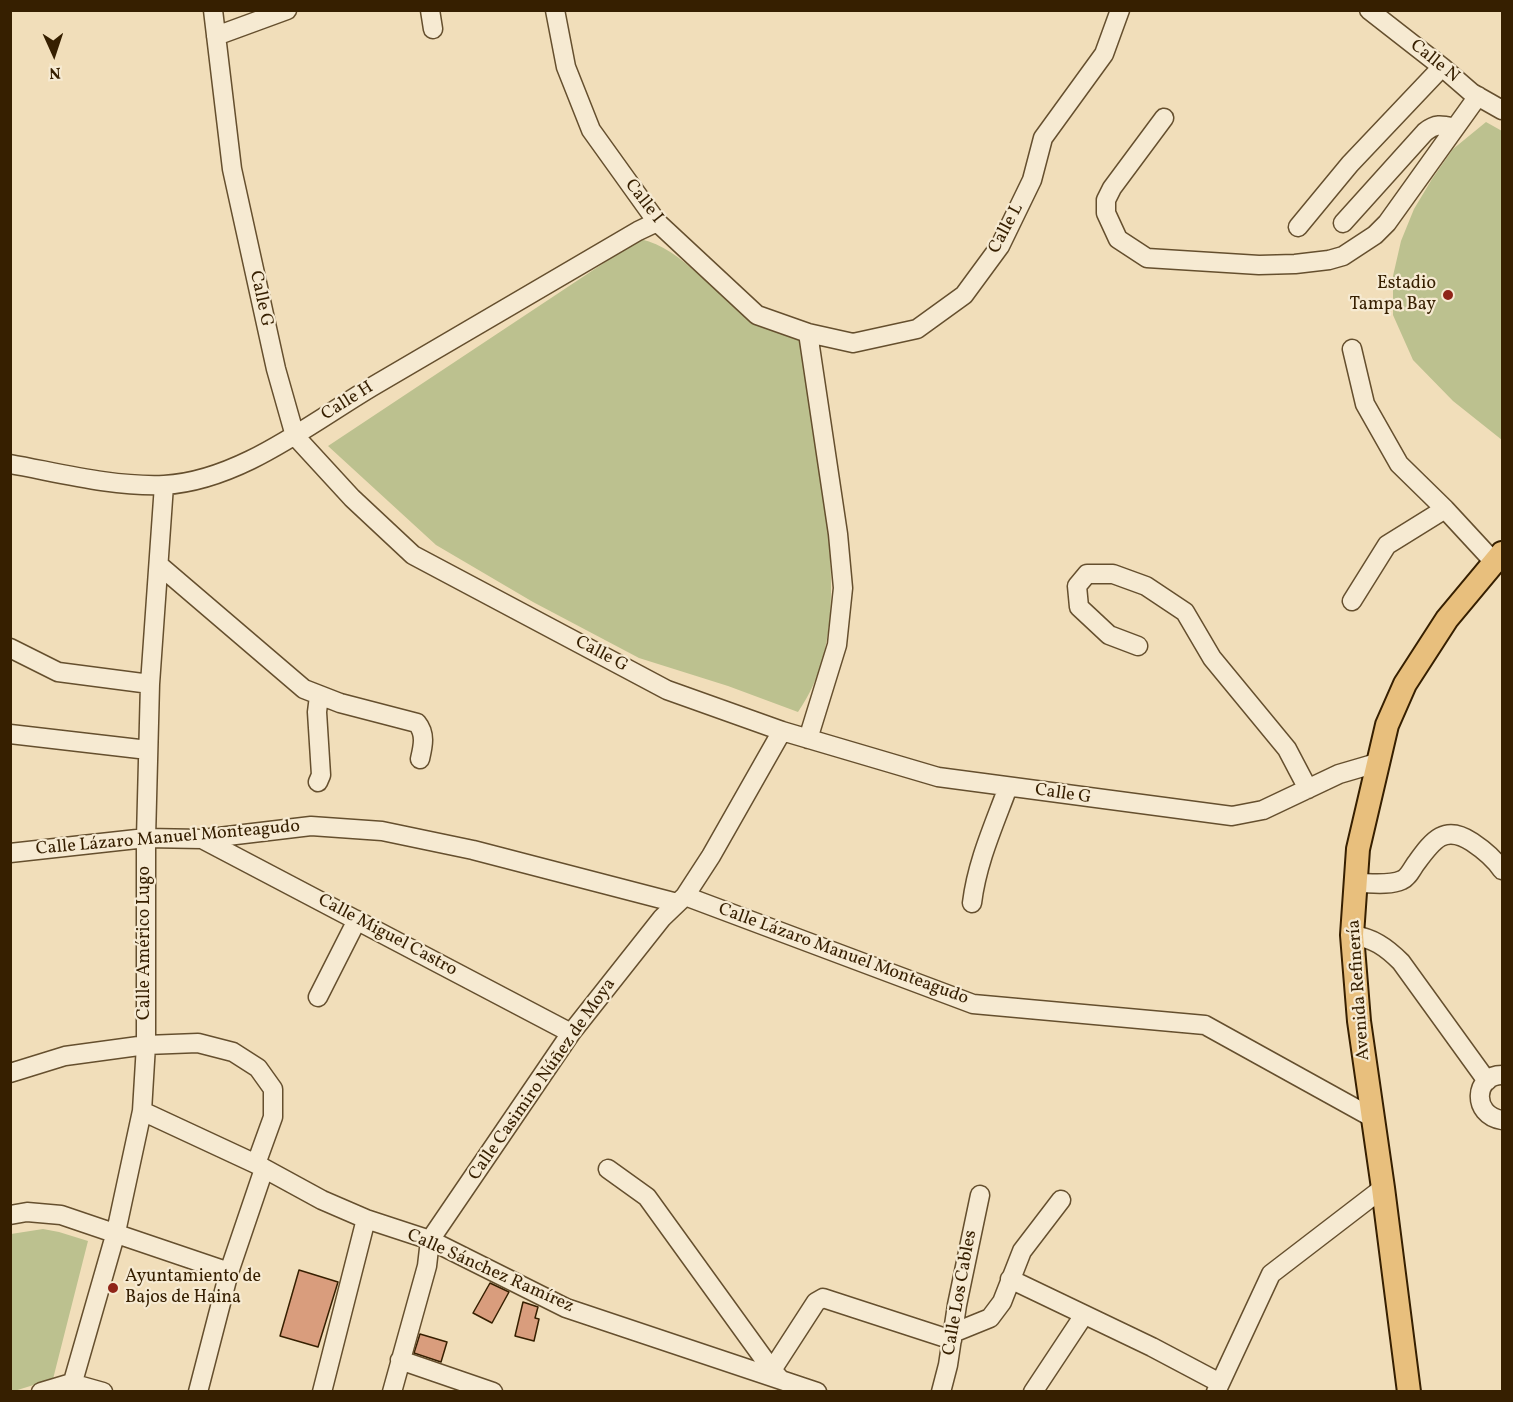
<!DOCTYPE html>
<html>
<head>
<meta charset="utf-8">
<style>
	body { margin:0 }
	#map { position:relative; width:1513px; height:1402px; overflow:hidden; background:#f1deba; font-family:Vollkorn,serif }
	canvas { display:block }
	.frame { position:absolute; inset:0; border:12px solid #361f00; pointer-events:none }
	.north { position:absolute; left:24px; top:24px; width:60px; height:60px; -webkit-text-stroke:4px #f6ead2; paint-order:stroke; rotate:177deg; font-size:16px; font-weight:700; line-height:24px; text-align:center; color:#361f00 }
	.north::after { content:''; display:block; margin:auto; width:21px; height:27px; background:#361f00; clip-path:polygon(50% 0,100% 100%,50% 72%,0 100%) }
</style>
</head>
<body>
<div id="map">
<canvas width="1513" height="1402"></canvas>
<div class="frame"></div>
<div class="north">N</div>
</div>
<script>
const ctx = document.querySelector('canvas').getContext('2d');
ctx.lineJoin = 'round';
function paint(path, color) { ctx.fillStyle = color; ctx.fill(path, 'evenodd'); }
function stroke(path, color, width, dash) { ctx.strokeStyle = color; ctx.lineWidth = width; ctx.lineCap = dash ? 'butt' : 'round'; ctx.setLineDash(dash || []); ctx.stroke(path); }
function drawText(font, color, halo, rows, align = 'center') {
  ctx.font = font + ' Vollkorn,serif'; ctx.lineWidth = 4.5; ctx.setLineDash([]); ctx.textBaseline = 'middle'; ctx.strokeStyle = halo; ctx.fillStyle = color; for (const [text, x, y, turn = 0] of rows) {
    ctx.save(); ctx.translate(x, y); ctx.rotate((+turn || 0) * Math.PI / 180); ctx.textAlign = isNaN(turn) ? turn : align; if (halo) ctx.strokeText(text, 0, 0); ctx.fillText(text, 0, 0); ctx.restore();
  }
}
const green = new Path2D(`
	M1486,122L1502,131V440L1453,401L1413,360L1393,315V276L1401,241L1414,209L1432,179L1453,149Z
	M640,239C685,249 711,295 751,316C767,325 787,330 804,336C809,380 815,424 820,468C830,546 847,643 798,712L728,686L639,658L533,602L436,545L328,446Z
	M43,1229L59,1232L88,1241L53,1379L11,1392V1234Z`);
const building = new Path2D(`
	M299,1270L338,1282L318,1347L280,1336Z
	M490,1283L509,1292L492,1323L473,1313Z
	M523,1302L538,1307L535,1318L539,1319L534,1341L515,1336Z
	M420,1334L447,1342L441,1362L414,1353Z`);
const minor = new Path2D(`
	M213,10L232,169L276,369L295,436L352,498L413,555L667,690L782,731L938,777L1232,816L1263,810L1339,774L1380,762
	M430,10L433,29
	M555,10L566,67L591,130L657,222L757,315L808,333L853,343L917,329L964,295L1000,246L1032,180L1043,138L1104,54L1120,10
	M1369,10L1442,67L1472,93L1502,110
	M216,36L287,10
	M1164,118L1112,188L1106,200V213L1118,239L1147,258L1259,265L1295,264L1329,260L1343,256L1375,235L1387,223L1478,96
	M1343,223L1425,132C1436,123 1442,125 1455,128
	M1298,227L1350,164L1442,67
	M808,333L838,534L843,588L837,645L808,739
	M1352,349L1365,404L1399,464L1445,509L1494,562
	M10,464C60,473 113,487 164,485C240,481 312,422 375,385C463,333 551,282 638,231L657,222
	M159,565L304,689L340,703L417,723C426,734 423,746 420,759
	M1352,601L1387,545L1445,509
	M1138,646L1109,635L1079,607L1077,586L1087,574H1113L1146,586L1185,612L1212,658L1287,749L1308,789
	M10,648L58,672L150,684
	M10,734L148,750
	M318,782L321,775L317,712L319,696
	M202,839L571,1033
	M10,853L146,838L202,839L311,826L382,831L473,850L677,903
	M1356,883C1370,883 1389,886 1402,880C1409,877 1412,868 1417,862C1433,840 1445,824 1472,842C1484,850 1494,858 1502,870
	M685,896L973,1004L1205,1025L1373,1118
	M972,903C977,862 994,825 1008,787
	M1352,935C1373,938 1386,947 1401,962L1487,1081
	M318,997L357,920
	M10,1073L65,1056L146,1045L198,1043L233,1052L258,1068L273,1089V1117L256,1164
	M1502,1075C1474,1075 1471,1115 1502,1120
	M142,1111L256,1164L322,1200L366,1219L430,1240L566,1308L817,1392
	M608,1169L647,1197L772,1370L781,1380
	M10,1215L27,1212L61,1215L229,1272
	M1010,1279L1152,1347L1220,1383
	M953,1333L990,1318L1002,1302L1022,1251L1061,1200
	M400,1360L493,1392
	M772,1370L816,1302L823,1298L952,1340
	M41,1392L71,1383L103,1392
	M70,1392L116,1232L142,1111L146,1045V838L150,684L164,485
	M198,1392L229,1272L264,1169
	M322,1392L366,1219
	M392,1392L427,1266L430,1240L571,1033L662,918L685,896L711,856L782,731
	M941,1392L948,1365L957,1305L980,1195
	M1033,1392L1084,1315
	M1216,1392L1271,1274L1383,1188`);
const major = new Path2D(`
	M1409,1392L1383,1188L1359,1021L1352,935L1358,849L1387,725L1405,684L1447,619L1502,553`);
const markers = [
	[1448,295,6,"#8f2418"],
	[113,1288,6,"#8f2418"]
];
const streetNames = [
	["Calle N",1434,62,39],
	["Calle I",643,202,52],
	["Calle L",1007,229,-62],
	["Calle G",260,299,78],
	["Calle H",348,402,-32],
	["Calle G",601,655,28],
	["Calle G",1063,795,8],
	["Calle Lázaro Manuel Monteagudo",168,839,-5],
	["Calle Miguel Castro",387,936,28],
	["Calle Américo Lugo",146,943,-90],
	["Calle Lázaro Manuel Monteagudo",843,955,20],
	["Avenida Refinería",1360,990,-94],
	["Calle Casimiro Núñez de Moya",543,1080,-55],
	["Calle Sánchez Ramírez",490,1272,24],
	["Calle Los Cables",961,1293,-80]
];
const poiNames = [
	["Estadio",1436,285],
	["Tampa Bay",1436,306],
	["Ayuntamiento de",125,1278,"left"],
	["Bajos de Haina",125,1299,"left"]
];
paint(green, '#bcc18f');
paint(building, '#d99d7d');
stroke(building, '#361f00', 1.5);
stroke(minor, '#654f2e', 21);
stroke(major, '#361f00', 26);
stroke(minor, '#f6ead2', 18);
stroke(major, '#e8bf7d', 22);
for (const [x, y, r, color] of markers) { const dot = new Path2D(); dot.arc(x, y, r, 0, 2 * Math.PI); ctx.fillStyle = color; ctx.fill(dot); stroke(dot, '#f6ead2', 2); }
drawText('18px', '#361f00', '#f6ead2', streetNames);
drawText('18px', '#361f00', '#f6ead2', poiNames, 'right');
</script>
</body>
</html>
